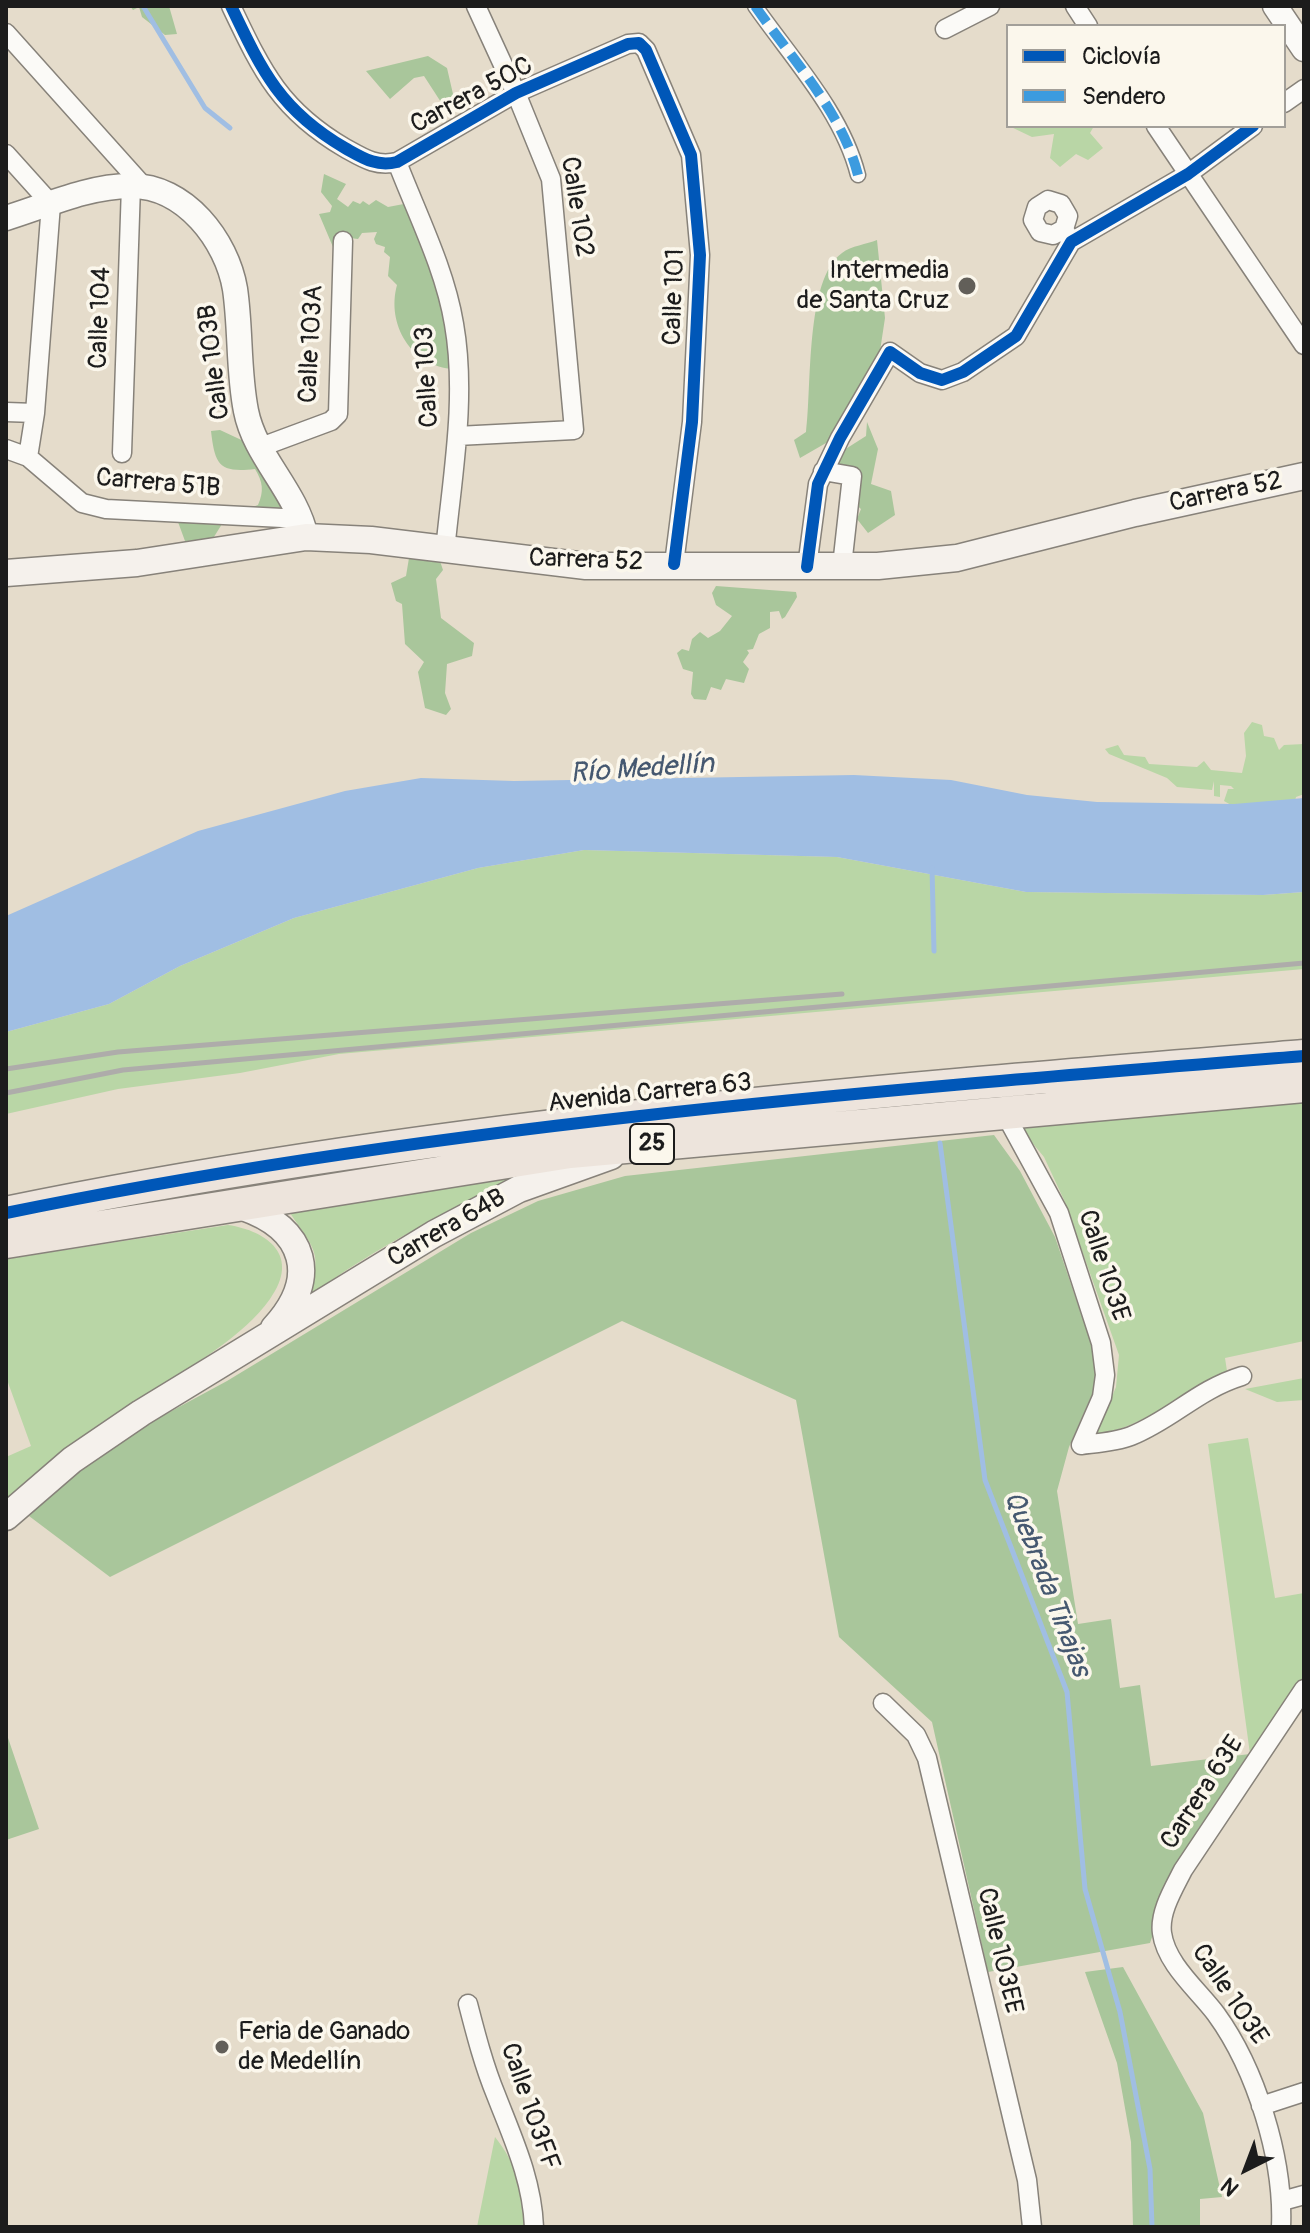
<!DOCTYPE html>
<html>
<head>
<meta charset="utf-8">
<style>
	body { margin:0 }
	#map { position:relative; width:1310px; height:2233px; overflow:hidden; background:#e5dccb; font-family:Pangolin,sans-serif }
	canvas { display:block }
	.frame { position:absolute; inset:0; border:8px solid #1c1c1c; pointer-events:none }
	.legend { position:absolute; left:1006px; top:24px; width:280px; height:104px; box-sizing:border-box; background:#fbf7ec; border:2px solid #a29f99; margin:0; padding:10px 14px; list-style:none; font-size:24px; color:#1c1c1c }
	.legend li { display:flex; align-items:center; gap:16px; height:40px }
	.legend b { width:40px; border:2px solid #a29f99 }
	.north { position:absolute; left:1206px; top:2129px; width:80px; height:80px; -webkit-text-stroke:6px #fbf7ec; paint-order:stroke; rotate:222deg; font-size:22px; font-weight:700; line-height:32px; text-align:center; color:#1c1c1c }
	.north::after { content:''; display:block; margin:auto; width:28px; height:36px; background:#1c1c1c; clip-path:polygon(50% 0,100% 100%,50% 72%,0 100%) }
</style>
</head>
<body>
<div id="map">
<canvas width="1310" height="2233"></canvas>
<div class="frame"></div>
<ul class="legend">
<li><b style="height:10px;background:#0057b8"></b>Ciclovía</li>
<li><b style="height:10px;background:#3c9bdf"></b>Sendero</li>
</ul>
<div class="north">N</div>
</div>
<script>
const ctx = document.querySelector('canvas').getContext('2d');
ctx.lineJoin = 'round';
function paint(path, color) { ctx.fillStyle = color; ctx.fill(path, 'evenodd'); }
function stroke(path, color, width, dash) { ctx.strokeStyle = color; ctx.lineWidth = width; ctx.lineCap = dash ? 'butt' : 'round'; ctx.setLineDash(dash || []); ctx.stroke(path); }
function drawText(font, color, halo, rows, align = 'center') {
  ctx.font = font + ' Pangolin,sans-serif'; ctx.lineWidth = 7; ctx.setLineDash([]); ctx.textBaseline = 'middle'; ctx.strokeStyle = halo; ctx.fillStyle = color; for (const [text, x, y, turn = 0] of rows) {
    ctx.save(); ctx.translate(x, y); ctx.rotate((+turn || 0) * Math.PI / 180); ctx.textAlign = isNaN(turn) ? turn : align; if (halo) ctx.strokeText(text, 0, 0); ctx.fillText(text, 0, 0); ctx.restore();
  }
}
const green = new Path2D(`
	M1009,126H1094L1090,133L1103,148L1088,160L1076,154L1060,167L1050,158L1054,134L1032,137Z
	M1252,722L1262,725L1264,736L1274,738L1279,750L1284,745L1304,744V794L1296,797L1294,805L1247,814L1224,801L1228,789H1234L1231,786L1220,785V797L1214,796V781L1212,790L1177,787L1167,778L1109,754L1105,749L1118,745L1124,755L1145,757L1149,764L1197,767L1204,761L1211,770L1242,773L1246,756L1244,733Z
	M584,850L837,857L1026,892L1263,895L1304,892V969L339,1054L240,1073L118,1089L6,1114V1032L109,1004L180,966L294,918L478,868Z
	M1304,1100V1341L1225,1358L1227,1371C1182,1394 1146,1426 1096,1435L1116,1387L1119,1355L1064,1200L1044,1157L1020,1128Z
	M532,1171C453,1209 377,1245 307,1298C323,1252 316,1252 290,1213Z
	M228,1225C268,1231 301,1256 270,1299C243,1337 194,1363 156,1391C105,1428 56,1467 6,1506V1457L31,1446L6,1377V1259Z
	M1304,1378V1400L1277,1402L1245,1389Z
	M1248,1438L1275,1598L1304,1593V1679L1250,1754L1208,1444Z
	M495,2137C516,2163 525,2193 524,2227H477Z`);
const forest = new Path2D(`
	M130,6H169L177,34L165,35L142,17L139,7L133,10Z
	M428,56L447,68L456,107L448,113L424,76L414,78L390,99L366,71Z
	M324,174L346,184L337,199L348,207L353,201L360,204L363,201L369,205L376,200L388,207L409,203L425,218L454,369C412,367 386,325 397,285L388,276L390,257L384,252L385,247L376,244L374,239L377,232L362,233L358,239L342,237L333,247L319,214L330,212L332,206L321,192Z
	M877,240L885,318L880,351L852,428L800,458L794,440L806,432C812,388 805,279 842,253C851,246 867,244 877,240Z
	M867,422L878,449L871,484L891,491L895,515L868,533L857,519L861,509L846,496L847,474L818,484L833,457L866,436Z
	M220,430L250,444L288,505L285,528L222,524L212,540L185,541L178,522L191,507L250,508L258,505C264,491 263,482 255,469C219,473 215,465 211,431Z
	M409,558L440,561L443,570L436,579L441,618L474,643L472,656L447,664L445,693L451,709L446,715L425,708L418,672L424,662L405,644L402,604L396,601L391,583L406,576Z
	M716,586L796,592L797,597L785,617L782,619L779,611L770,612V628L759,634L753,649L747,650L749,653L743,662L749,669L744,683L726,679L721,690L711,687L706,700L694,699L691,694L693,672L683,669L677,653L682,649L689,651L692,639L700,632L708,638L720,631L732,616L716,605L712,593Z
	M994,1135L1020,1171L1055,1237L1098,1364L1094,1390L1069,1447L1057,1491L1078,1624L1111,1619L1120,1688L1140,1685L1151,1766L1250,1754L1176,1868L1150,1943L988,1972L932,1722L839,1637L796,1400L622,1321L110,1577L29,1516L68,1478L129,1434L227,1381L471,1233L538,1201L625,1176Z
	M6,1732L39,1829L6,1840Z
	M1123,1967L1203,2113L1222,2197L1200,2199V2227H1133L1131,2142L1117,2063L1085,1972Z`);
const water = new Path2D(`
	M854,775L951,780L1027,795L1097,802L1234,804L1304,798V892L1263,895L1026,892L837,857L584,850L478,868L294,918L180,966L109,1004L6,1032V916L198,831L345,791L421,778L514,781Z`);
const stream = new Path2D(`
	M143,6L205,108L230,128
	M932,868L934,951
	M940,1143L985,1480L1067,1692L1085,1889L1120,2012L1150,2169L1152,2227`);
const pedestrian = new Path2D(`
	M755,6C792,59 842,112 858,175`);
const minor = new Path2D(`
	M231,6C262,71 280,110 345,148C363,158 376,167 397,162L516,93L628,44L639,43L646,50L691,155L700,255L692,422L674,564
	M1075,6L1088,26
	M945,29L990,6
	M6,33L145,188
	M1284,103L1304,89
	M1156,126L1304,345
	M6,154L51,204L35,413L28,457
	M397,162C417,214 445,269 454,324C467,398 452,477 445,551
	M1064,229L1053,235L1040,232L1033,220L1037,207L1048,200L1061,204L1068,216L1064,229L1071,242
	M6,412L35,413
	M457,436L574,430L551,179L516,93L476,6
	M261,447L331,421L338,414L343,241
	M6,449L28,457L82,503L106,509L302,519
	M122,453L131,186
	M823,471L852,476L842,566
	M807,567L818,484L840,438L890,352L920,373L942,380L963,372L1016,336L1071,242L1188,174L1253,126
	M1004,1112L1059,1213L1101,1343L1105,1375L1102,1397L1081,1445
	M1081,1445C1097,1443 1116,1442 1131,1436C1173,1419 1197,1390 1242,1376
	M883,1703L916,1735L927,1758L1027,2180L1032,2227
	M468,2004C476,2035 484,2066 496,2095C513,2139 532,2179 534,2227
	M1261,2106L1304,2092
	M1282,2201L1304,2195
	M1281,2227C1284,2159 1256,2069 1216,2014C1198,1990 1166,1964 1162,1933C1159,1912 1174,1888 1183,1870L1304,1689`);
const tertiary = new Path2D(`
	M1275,6L1304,49
	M6,218C45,206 89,186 130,186C185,185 227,241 235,289C241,330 238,371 246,411C255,457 296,490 306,537`);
const secondary = new Path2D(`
	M6,573L137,563L306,537L371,540L586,566H878L957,558L1135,513L1304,476
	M243,1207C306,1229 320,1278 274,1328
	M6,1517L72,1460L141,1413L434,1234L519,1189L611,1156`);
const trunk = new Path2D(`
	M6,1213C433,1125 870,1091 1304,1056
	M6,1242L570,1152L1304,1086`);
const rail = new Path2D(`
	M6,1069L118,1052L842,994
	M6,1093L123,1070L1304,963`);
const quiet = new Path2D(`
	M755,6C792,59 842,112 858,175`);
const cycleway = new Path2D(`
	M231,6C262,71 280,110 345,148C363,158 376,167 397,162L516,93L628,44L639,43L646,50L691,155L700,255L692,422L674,564
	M807,567L818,484L840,438L890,352L920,373L942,380L963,372L1016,336L1071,242L1188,174L1253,126
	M6,1213C433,1125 870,1091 1304,1056`);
const markers = [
	[967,286,10,"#625f59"],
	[222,2047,8,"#625f59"]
];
const shields = [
	[652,1144,44]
];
const shieldNames = [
	["25",652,1144]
];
const streetNames = [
	["Carrera 50C",472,96,-28],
	["Calle 102",576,207,81],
	["Calle 101",675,297,-88],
	["Calle 104",101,318,-88],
	["Calle 103A",312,344,-87],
	["Calle 103B",215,362,-97],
	["Calle 103",428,377,-93],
	["Carrera 51B",158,484,5],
	["Carrera 52",1226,493,-12],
	["Carrera 52",586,561,2],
	["Avenida Carrera 63",650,1094,-6],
	["Carrera 64B",447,1229,-30],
	["Calle 103E",1103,1266,72],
	["Carrera 63E",1203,1793,-57],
	["Calle 103EE",999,1951,77],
	["Calle 103E",1229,1995,56],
	["Calle 103FF",529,2107,71]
];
const poiNames = [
	["Intermedia",949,271],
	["de Santa Cruz",949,301],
	["Feria de Ganado",238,2032,"left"],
	["de Medellín",238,2062,"left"]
];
const waterNames = [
	["Río Medellín",642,770,-4],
	["Quebrada Tinajas",1046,1584,69]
];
paint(green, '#b9d6a6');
paint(forest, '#a9c69b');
paint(water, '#a0bee3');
stroke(stream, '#a0bee3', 5);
stroke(pedestrian, '#87827a', 17);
stroke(minor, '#87827a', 21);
stroke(tertiary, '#87827a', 27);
stroke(secondary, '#87827a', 29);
stroke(trunk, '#87827a', 35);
stroke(pedestrian, '#fbfaf7', 14);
stroke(minor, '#fbfaf7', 18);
stroke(tertiary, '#fbfaf7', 24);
stroke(secondary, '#f5f1ec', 26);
stroke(trunk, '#ede4dc', 32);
stroke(rail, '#aeacaa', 5);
stroke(quiet, '#3c9bdf', 10, [20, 10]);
stroke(cycleway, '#0057b8', 12);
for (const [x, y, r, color] of markers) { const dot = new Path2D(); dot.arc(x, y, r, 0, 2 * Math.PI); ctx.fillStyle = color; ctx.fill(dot); stroke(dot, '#fbf7ec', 3); }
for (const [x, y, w] of shields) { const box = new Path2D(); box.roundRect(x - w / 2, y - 20, w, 40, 6); ctx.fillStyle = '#fbf7ec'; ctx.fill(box); stroke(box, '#1c1c1c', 2); }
drawText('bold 24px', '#1c1c1c', null, shieldNames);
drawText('26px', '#1c1c1c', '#fbf7ec', streetNames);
drawText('26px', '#1c1c1c', '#fbf7ec', poiNames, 'right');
drawText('italic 28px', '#455870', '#fbf7ec', waterNames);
</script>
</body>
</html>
